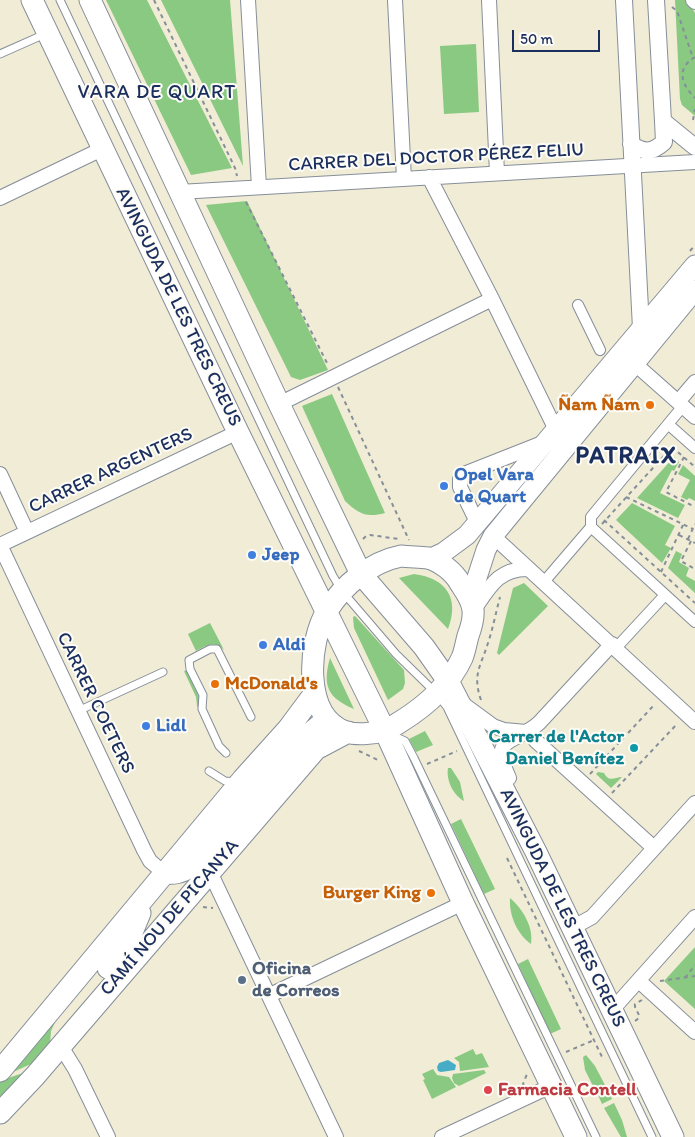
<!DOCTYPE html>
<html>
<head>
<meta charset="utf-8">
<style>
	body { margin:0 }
	#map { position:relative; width:695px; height:1137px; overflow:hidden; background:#f0ecd5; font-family:Itim,sans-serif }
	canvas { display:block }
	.scale { position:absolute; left:512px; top:30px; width:88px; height:22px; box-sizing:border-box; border:2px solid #1b2f5e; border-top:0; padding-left:6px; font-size:15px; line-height:18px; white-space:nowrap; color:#1b2f5e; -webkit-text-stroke:4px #fdfcf7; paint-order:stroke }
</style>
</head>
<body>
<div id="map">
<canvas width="695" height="1137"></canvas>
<div class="scale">50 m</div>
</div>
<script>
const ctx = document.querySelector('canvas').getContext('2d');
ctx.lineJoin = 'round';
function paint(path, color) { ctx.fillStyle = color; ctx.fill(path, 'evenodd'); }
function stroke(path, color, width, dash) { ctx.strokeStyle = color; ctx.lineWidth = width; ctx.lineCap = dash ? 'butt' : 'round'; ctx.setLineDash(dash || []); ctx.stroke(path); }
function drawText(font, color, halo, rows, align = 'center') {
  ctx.font = font + ' Itim,sans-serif'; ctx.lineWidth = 4; ctx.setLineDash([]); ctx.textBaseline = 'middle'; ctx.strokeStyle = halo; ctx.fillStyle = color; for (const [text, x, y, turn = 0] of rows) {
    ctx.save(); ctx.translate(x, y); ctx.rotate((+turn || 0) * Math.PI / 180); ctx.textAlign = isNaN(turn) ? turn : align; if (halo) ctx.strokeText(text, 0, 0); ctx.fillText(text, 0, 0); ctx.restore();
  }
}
const green = new Path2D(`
	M106,0H147L232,168L191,175Z
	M161,0H230L243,166Z
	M675,0H687L695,13V116L682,105L680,99Z
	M476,44L479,112L444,114L440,46Z
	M247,201L328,370L300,380L291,377L206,205Z
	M332,394L385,513C366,518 359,514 345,501L302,406Z
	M674,457L679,462L674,471L672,470L660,493L685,505L678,518L637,498Z
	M683,465L695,476V501L689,498L687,500L681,497L690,480L678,474Z
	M632,503L675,526L665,545L671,548L662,563L616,520Z
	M676,551L682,554L679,562L689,568L686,576L695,581V593L668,568Z
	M414,574C446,578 460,598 448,629L399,578Z
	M524,583L548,606L499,655L497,653L513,588Z
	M355,616L404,670L405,683L403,689L388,700L354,628L353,617Z
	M210,623L224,650C215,640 206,646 196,651L188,634Z
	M330,658L354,709C328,698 322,686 330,658Z
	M187,670L199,697L200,711L197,706L196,697L184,671Z
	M425,731L433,745L416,752L409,739Z
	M448,768H451L460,782L464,801C453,795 446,780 448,768Z
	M598,772L604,773C609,783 615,777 622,777L611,788L596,774Z
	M461,819L495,889L484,894L451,824Z
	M510,898C522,908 534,927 531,944C517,934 509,915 510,898Z
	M695,947V1009L664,981Z
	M528,959L561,1029L550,1034L518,964Z
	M58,1016L51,1031L50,1044L33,1063L11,1073Z
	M473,1049L476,1055L482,1053L489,1067L460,1071L459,1062L454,1058Z
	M586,1055L595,1066L606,1087L596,1092L585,1070L583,1057Z
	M433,1069L437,1075L449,1077L456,1087L432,1099L423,1080L425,1079L422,1074Z
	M484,1070L486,1073L459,1086L454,1083L452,1078L453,1074Z
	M26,1072L0,1102V1081L2,1080Z
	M608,1090L612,1099L602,1104L598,1095Z
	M614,1103L622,1120L627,1137H621L604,1108Z`);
const water = new Path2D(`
	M448,1060L456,1065L455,1070L441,1072L438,1071L437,1067L439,1063Z`);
const path = new Path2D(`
	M154,0L235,168L237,176
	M672,7L677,11L693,58
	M695,57C675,69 682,85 695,98
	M693,120L695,109
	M246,202L328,365
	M690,251L695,245
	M338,387L409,540
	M684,457L666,492L695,507
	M626,497L693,529
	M604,520L695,603
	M602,524L672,447L695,467
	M679,535L695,543
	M363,539L366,536L370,535L399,539
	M688,539L695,524
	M691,541L681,561L695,569
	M661,572L683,525
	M481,700C472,674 481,666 488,643C493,628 496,612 500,597
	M359,751L380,761
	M427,764L457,751
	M590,774L655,704
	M612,793L677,724
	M507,858L602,1057
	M203,907L213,908
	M685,978L695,965
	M660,981L695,976
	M635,1021L639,1018C640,1013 634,1010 635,1004L642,1000
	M566,1052L594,1040
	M524,1086L523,1084L527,1074`);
const service = new Path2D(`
	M60,0L333,576L342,591L396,654L437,694L447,707L652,1137
	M0,54L45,34
	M78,711L163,672
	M392,735L405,741L414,758L596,1137
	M226,753L219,746L202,709L203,695L190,669L189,660L210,649H217L251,717
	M209,771L225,781L236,782`);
const pedestrian = new Path2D(`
	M578,305L600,350
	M668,424L695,448
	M591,527L695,622
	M543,583L591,527V517L683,406
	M616,648L665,595`);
const minor = new Path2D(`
	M248,0L259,187
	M395,0L404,179
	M489,0L497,173
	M693,0L695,2
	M429,177L492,299L556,430
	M179,192L695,162
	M0,198L102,149
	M634,363L695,417
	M678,402L695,382
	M279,404L492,299
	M0,474L27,532
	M477,522L460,487V479L464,474L545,442
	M493,536L695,722
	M0,545L144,850L150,861L164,873
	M0,545L238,432
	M473,611C489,588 498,568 529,569
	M463,704L493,726L504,730L526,732
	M529,732L536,741L654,848
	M509,778C489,734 513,746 539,723L612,644
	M210,872L336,1137
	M572,928L592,917L695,803
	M639,981L695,1032
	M270,995L463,903
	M612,1010L695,917
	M60,1045L75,1069L108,1137
	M442,1137L551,1086`);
const tertiary = new Path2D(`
	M624,0L641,328
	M656,0L663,121L695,147
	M631,144C644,153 652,153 664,142L663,121`);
const secondary = new Path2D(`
	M429,559L444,552L467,535L695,265
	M470,599L486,550L493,536L695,290`);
const primary = new Path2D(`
	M32,0L238,432L385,731L463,903L576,1137
	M90,0L279,404L361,574L424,647L448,681L536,852L673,1137
	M401,556C410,557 419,557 428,558C440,561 454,572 460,583C466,592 472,600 473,610C474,619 471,628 468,636C466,643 465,651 462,658C449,686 426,706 400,722C395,725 389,730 383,731C372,734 356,735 346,732C302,717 308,642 327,611C343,585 371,562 401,556Z
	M164,873C174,874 181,873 190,867L302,740L327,719
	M108,968L126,947L140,913
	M0,1071L243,779L288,729L314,694
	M0,1113L35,1076L316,749L348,732`);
const markers = [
	[650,405,5,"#e8710a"],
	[444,486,5,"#3f7fe0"],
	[252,555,5,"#3f7fe0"],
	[263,645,5,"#3f7fe0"],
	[215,684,5,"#e8710a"],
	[146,726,5,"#3f7fe0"],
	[634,748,5,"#0f9aa8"],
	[431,893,5,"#e8710a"],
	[242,980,5,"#5c6f8a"],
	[488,1090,5,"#e0444e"]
];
const streetNames = [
	["CARRER DEL DOCTOR PÉREZ FELIU",436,158,-3],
	["AVINGUDA DE LES TRES CREUS",178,307,64],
	["CARRER ARGENTERS",111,471,-25],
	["CARRER COETERS",95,703,64],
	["AVINGUDA DE LES TRES CREUS",562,908,64],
	["CAMÍ NOU DE PICANYA",170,918,-49]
];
const foodNames = [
	["Ñam Ñam",640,405],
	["McDonald's",225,684,"left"],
	["Burger King",421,893]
];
const shopNames = [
	["Opel Vara",454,475],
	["de Quart",454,497],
	["Jeep",262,555],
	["Aldi",273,645],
	["Lidl",156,726]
];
const cultureNames = [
	["Carrer de l'Actor",624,737],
	["Daniel Benítez",624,759]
];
const serviceNames = [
	["Oficina",252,969],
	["de Correos",252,991]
];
const healthNames = [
	["Farmacia Contell",498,1090]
];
const neighbourhoodNames = [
	["VARA DE QUART",157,93]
];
const districtNames = [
	["PATRAIX",626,457]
];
paint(green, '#89c981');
paint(water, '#47adc6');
stroke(service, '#868e9a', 9);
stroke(pedestrian, '#868e9a', 12);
stroke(minor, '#868e9a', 16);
stroke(tertiary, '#868e9a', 18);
stroke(secondary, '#868e9a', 21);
stroke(primary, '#868e9a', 23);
stroke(path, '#868e9a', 2, [4, 4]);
stroke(service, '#fff', 7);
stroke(pedestrian, '#fff', 10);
stroke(minor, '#fff', 14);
stroke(tertiary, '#fff', 16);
stroke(secondary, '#fff', 19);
stroke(primary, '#fff', 21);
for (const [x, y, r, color] of markers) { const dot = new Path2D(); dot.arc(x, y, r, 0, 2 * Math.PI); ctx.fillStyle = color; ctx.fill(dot); stroke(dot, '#fdfcf7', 2); }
drawText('19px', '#1b2f5e', '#fdfcf7', streetNames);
drawText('bold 19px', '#c56008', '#fdfcf7', foodNames, 'right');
drawText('bold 19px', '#366cbe', '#fdfcf7', shopNames, 'left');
drawText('bold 19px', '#0d838f', '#fdfcf7', cultureNames, 'right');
drawText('bold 19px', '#4e5e75', '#fdfcf7', serviceNames, 'left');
drawText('bold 19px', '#be3a42', '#fdfcf7', healthNames, 'left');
ctx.letterSpacing = '1px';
drawText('20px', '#1b2f5e', '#fdfcf7', neighbourhoodNames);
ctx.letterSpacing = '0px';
ctx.letterSpacing = '1px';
drawText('bold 24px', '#1b2f5e', '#fdfcf7', districtNames);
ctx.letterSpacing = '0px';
</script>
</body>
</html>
